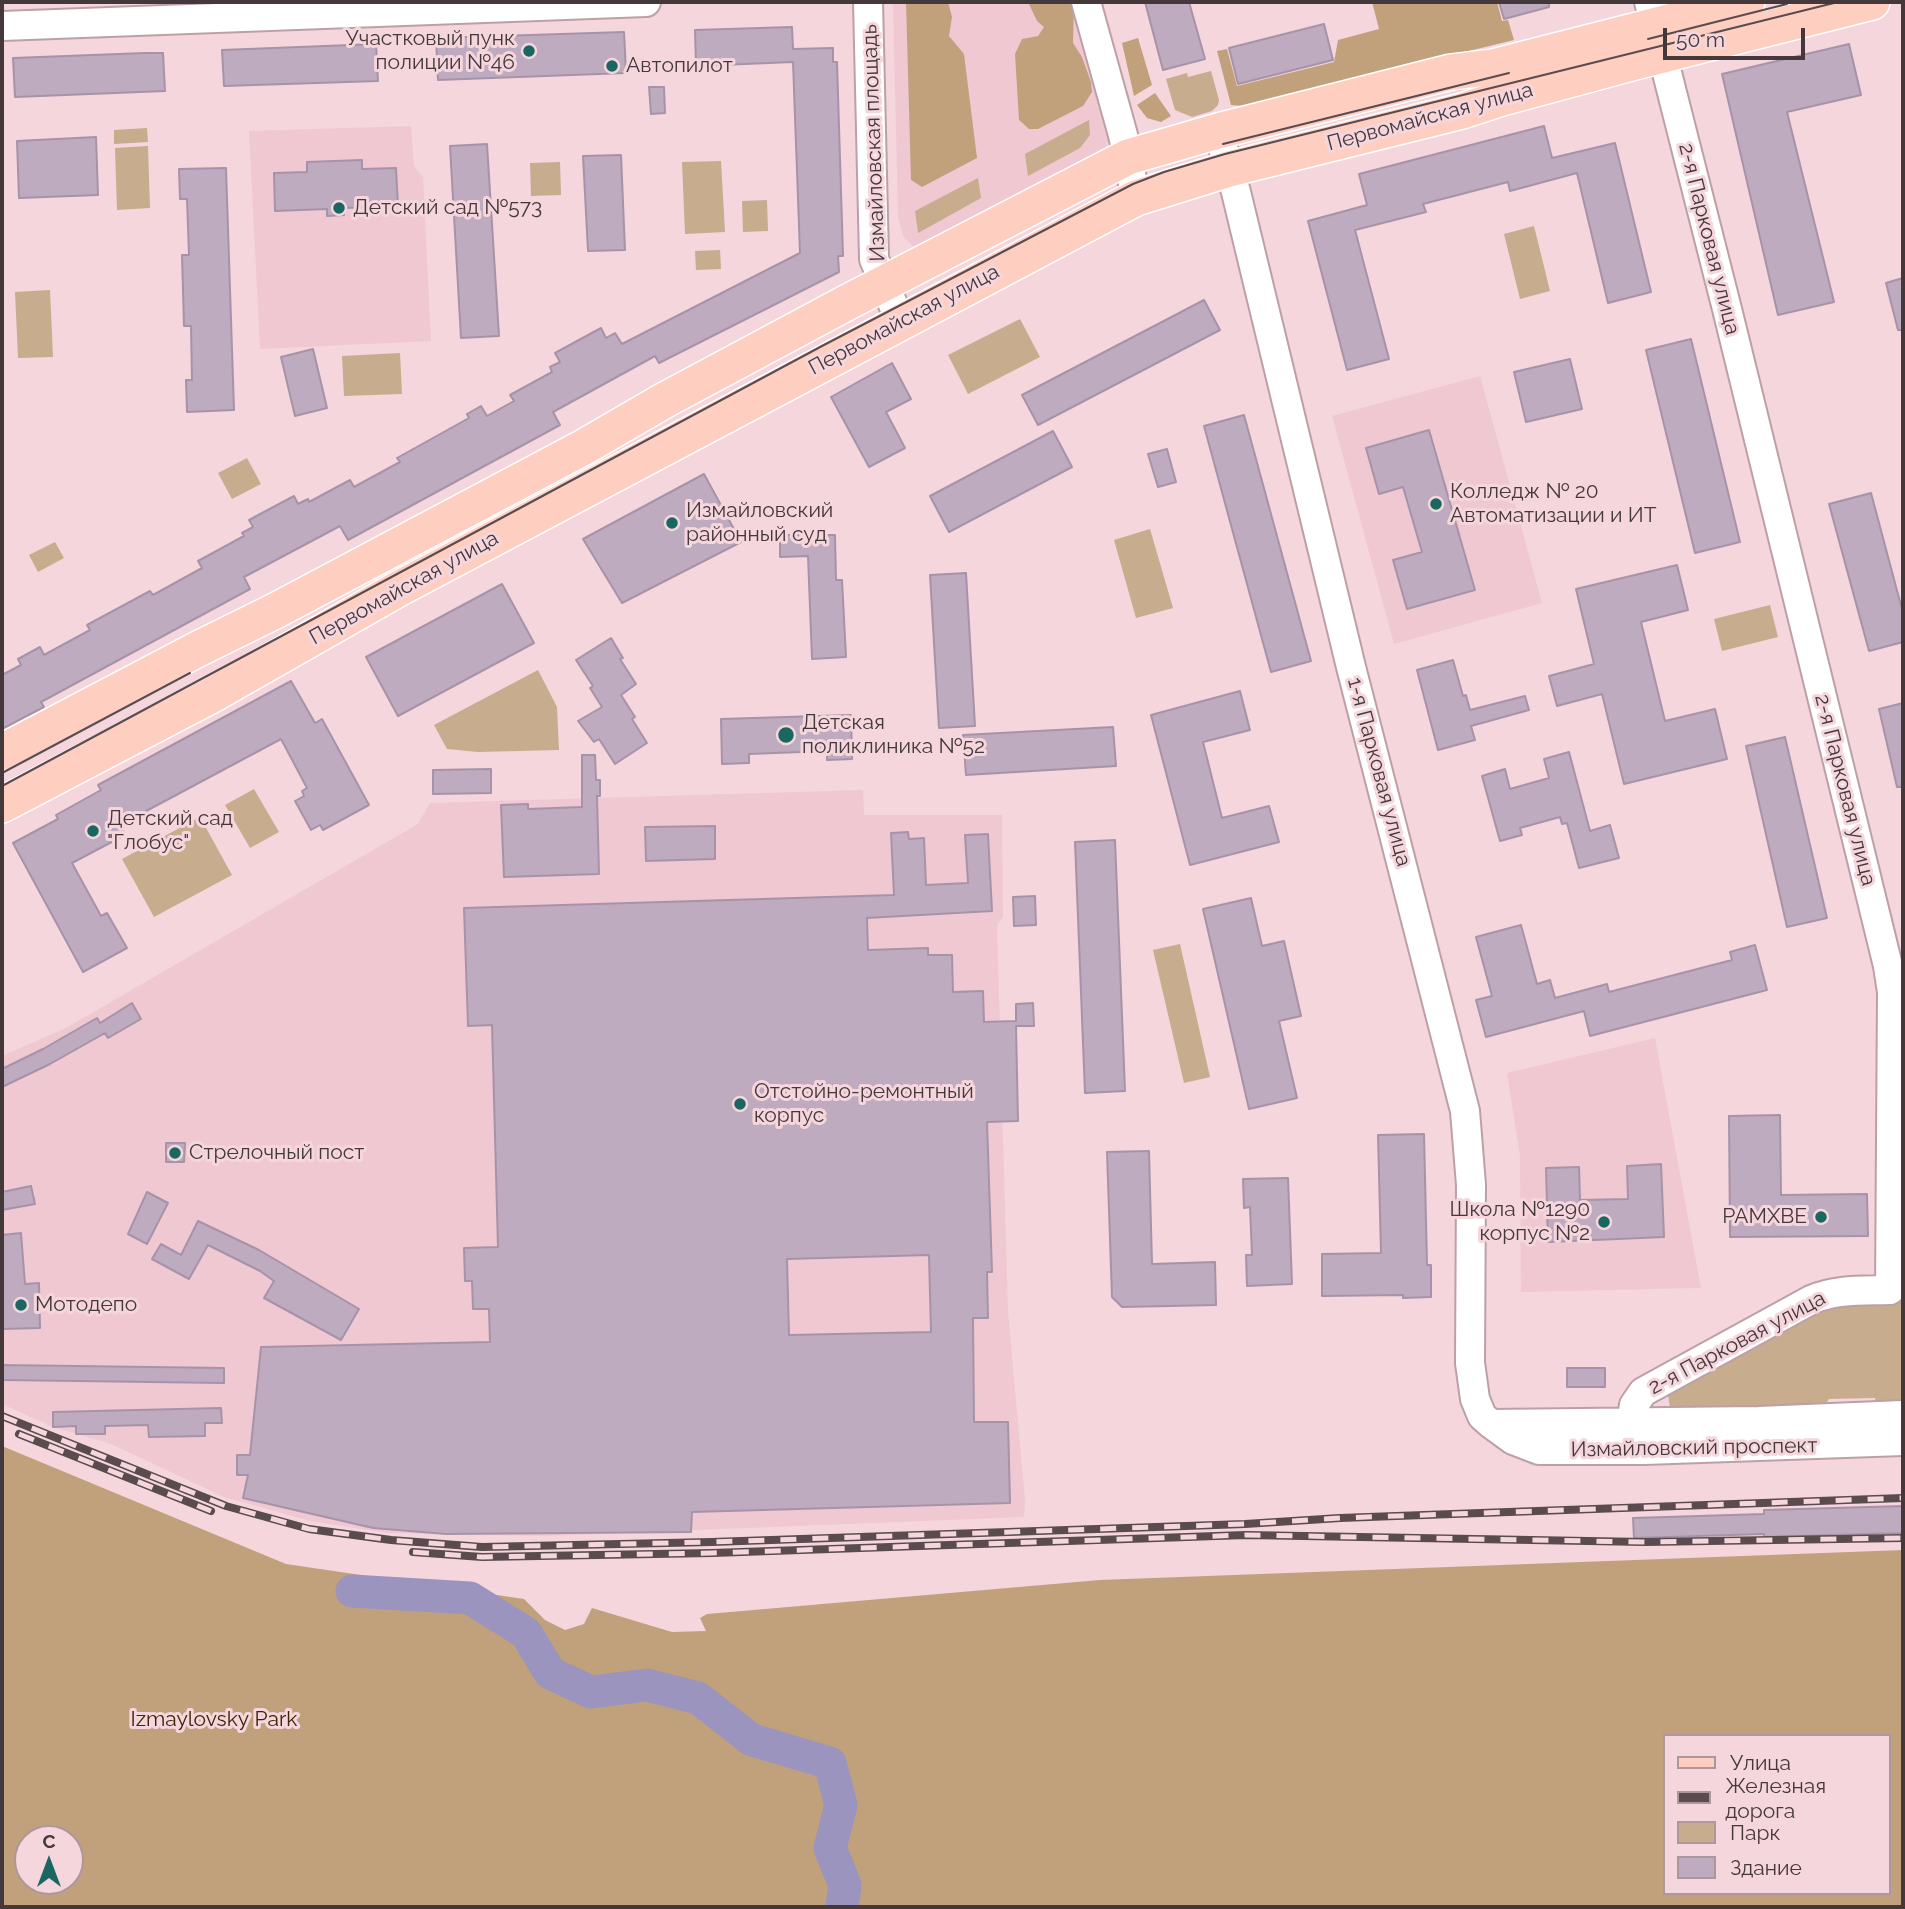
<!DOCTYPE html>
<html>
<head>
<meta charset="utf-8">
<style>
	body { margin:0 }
	#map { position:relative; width:1905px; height:1909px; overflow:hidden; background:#f5d6dd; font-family:Raleway,sans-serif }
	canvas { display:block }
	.frame { position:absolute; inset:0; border:4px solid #44383b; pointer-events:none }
	.legend { position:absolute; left:1663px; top:1734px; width:228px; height:161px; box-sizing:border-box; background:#f5d6dd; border:2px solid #ae979c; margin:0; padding:9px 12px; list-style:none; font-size:21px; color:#44383b }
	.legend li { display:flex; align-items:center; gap:14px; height:35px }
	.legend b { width:35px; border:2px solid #ae979c }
	.north { position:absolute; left:14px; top:1825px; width:70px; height:70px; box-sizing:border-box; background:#f5d6dd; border:2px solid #ae979c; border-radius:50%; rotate:0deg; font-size:19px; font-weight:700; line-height:28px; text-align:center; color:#44383b }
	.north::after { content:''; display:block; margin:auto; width:24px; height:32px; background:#1a6660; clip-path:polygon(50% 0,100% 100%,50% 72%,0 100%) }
	.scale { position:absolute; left:1663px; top:28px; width:142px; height:32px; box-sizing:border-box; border:4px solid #44383b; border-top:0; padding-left:9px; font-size:21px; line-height:24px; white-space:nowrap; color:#44383b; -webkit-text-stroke:5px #f5d6dd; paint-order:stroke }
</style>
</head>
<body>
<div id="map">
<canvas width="1905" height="1909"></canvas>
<div class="frame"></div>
<ul class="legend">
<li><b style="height:9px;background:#fecec1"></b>Улица</li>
<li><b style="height:9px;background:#594b4e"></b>Железная дорога</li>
<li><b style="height:19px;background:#c7ac8d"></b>Парк</li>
<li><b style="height:19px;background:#bfabbf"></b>Здание</li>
</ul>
<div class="north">С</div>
<div class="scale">50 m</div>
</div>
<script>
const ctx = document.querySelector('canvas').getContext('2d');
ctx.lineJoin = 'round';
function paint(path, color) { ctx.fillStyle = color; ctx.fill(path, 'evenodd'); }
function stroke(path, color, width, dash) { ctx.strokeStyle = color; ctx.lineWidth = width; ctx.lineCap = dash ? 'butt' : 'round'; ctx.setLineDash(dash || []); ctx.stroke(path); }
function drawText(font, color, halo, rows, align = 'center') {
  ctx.font = font + ' Raleway,sans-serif'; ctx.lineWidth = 6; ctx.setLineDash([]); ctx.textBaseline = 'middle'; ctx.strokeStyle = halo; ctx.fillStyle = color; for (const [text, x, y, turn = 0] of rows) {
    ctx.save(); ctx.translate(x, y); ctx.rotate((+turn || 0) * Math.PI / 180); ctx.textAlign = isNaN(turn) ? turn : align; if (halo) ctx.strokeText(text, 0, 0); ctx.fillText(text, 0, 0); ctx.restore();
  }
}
const built = new Path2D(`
	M893,2H1074L1107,128L1109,139L1105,150L915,248L903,236L898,217Z
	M411,126L414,166L423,177L431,341L260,349L249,131Z
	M1480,376L1542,603L1394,644L1332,416Z
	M863,790L864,815H1002L1003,917L997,925L1008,1312L1025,1500L1024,1517L545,1536L387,1533L310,1521L224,1497L111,1444L53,1427L2,1404V1056L66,1028L418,824L430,803Z
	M1655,1038L1701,1288L1521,1292L1520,1156L1507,1073Z`);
const green = new Path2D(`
	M1211,71L1219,100L1218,105L1212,111L1192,117L1175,110L1166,79L1187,73L1188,77Z
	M1089,120L1090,135L1080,148L1028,176L1025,154Z
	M147,128L148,142L114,144V130Z
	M148,146L150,208L117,210L115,148Z
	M721,161L725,232L685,234L682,162Z
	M560,162L561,195L531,196L530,163Z
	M978,178L981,198L918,233L915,211Z
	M767,200L768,231L743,232L742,201Z
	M1534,226L1550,291L1520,299L1504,234Z
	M720,250L721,269L696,270L695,251Z
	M50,290L53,357L18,358L15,292Z
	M1020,319L1040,357L968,394L948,355Z
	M400,353L402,394L344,396L342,356Z
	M247,458L261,484L232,499L218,473Z
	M1150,529L1173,608L1136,618L1114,540Z
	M55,542L64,558L38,572L29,555Z
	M1770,605L1778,637L1722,651L1714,619Z
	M538,670L557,707L559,750L478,752L447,749L434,725Z
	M254,789L279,832L250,848L225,805Z
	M200,817L232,875L154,917L122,859Z
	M1180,944L1210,1077L1184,1083L1153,950Z
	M1903,1300V1405L1876,1406L1875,1398L1829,1399L1824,1407L1670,1408L1668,1395L1787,1322L1823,1306Z`);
const forest = new Path2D(`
	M906,2H948L952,17L949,36L964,54L977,158L922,187L911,180Z
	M1028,2H1074L1073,43L1082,57L1091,82L1092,92L1083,106L1038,129H1029L1019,120L1015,54L1022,39L1038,36L1044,27L1037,21Z
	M1372,2H1497L1502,21L1508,20L1514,40L1243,106L1231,105L1217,51L1227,49L1237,86L1334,62L1338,40L1379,29Z
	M1138,38L1152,85L1134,96L1122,43Z
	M1155,93L1171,116L1161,122L1147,118L1137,105Z
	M2,1446L286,1564L524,1599L545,1620L565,1630L584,1624L592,1608L672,1632L706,1631L700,1618L707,1614L1100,1580L1903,1550V1907H2ZM1665,1736H1889V1893H1665ZM70,1839V1881H28V1839Z`);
const river = new Path2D(`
	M352,1591L470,1598L526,1633L550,1673L591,1692L647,1685L698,1698L752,1740L830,1763L841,1805L830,1848L845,1885L842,1907`);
const building = new Path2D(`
	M1145,2H1189L1205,59L1163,70Z
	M1499,2H1549V7L1504,19Z
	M1324,24L1333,60L1238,84L1229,48Z
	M792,27L793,49L833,48V62H837L843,256H838L839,272L659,363L655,356L553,412L560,425L348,540L340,526L244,577L250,589L41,702L44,707L2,729V675L21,665L18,659L40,647L44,655L90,630L87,625L150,591L153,595L202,568L198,561L244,536L242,533L253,527L249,520L294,496L298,504L308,499L309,502L350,480L354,487L400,462L397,458L469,418L467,414L481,406L487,416L514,401L510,395L552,372L550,367L560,362L555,353L601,328L606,338L615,333L622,344L800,253L793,62L696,66L695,30Z
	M624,32L626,73L438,80L436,38Z
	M376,44L378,81L224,86L222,50Z
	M1849,44L1861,95L1787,112L1834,302L1778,315L1722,74Z
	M145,53H163L165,91L15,97L13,58Z
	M649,87H664L665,113L651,114Z
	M1544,126L1552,158L1615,143L1651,292L1608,303L1577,173L1510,191L1508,182L1423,204L1426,212L1355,230L1389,359L1347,370L1308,221L1367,205L1359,174Z
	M96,137L98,195L19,198L17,141Z
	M487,144L499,336L461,338L450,146Z
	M621,155L625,250L588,251L583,156Z
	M362,160V169L396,168L398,206L344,208V215L327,216V209L275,211L274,173L307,172V162Z
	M226,168L234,410L187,412L186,380H192L191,326H184L182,255H189L187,199H180L179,169Z
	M1903,278V330H1898L1886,283Z
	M1204,300L1220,330L1038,425L1022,395Z
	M1691,339L1740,542L1695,553L1646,350Z
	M313,349L327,408L295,416L281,357Z
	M1570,359L1582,409L1526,422L1514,372Z
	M892,363L911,399L886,412L905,448L869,467L831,397Z
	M1244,415L1311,661L1271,672L1204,426Z
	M1429,430L1475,590L1407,609L1393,560L1422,552L1403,487L1379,494L1366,448Z
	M1053,431L1072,467L949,532L930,496Z
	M1167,449L1176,482L1158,487L1148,454Z
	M704,474L741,542L622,603L583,539Z
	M1871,493L1903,613V642L1869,651L1829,504Z
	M780,535H835L836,580H842L846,657L812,659L808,556L780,557Z
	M1677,565L1688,610L1641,622L1665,721L1715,709L1727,759L1624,784L1602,694L1557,706L1549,676L1594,664L1576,589Z
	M966,573L975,726L939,728L930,575Z
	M502,584L534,643L398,716L366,657Z
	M611,638L623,658L620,659L636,684L621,695L635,717L632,719L647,743L615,764L599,739L594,742L578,721L602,707L590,688L593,686L576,660Z
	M1453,660L1463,696L1466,695L1470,710L1525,696L1529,710L1471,726L1475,740L1438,750L1417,670Z
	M291,681L315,723L322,719L369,805L323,830L320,825L311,830L295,801L304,796L302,791L307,788L281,739L120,825L125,835L72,863L101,916L107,913L127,948L83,972L13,843L58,819L56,815L101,790L98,785Z
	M1240,691L1250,730L1203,742L1222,818L1269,806L1279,842L1190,865L1151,715Z
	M1903,703V787H1897L1879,709Z
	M851,715L852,759L827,760V751L749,754V763L722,764L721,719Z
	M1113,727L1116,766L966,775L963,735Z
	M1785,737L1827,918L1787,927L1746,746Z
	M1569,752L1590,831L1610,825L1619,858L1579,868L1567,823L1562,824L1560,817L1520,828L1522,835L1500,841L1482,776L1505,769L1510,789L1549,778L1544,759Z
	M582,755H595L596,780H600V796H597L599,874L504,877L501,805L528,804V809L582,807Z
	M491,769V793L433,794V770Z
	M715,826V859L646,861L645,827Z
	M908,832L909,839L924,838L926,885L968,883L965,835L988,834L992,911L867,918L868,950L928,948V955H952L953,992L983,991L984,1022L1016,1021V1004L1033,1003L1034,1026H1016L1018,1121L987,1122L992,1272H987L988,1318H973L974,1422H1008L1010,1503L692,1512L691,1532L446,1534L373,1528L243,1498L248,1475H237V1455H250L261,1347L490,1342L489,1309H473L472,1281H465L464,1248L498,1247L492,1025L468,1026L464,908L894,895L891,833ZM929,1255L931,1332L789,1335L787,1259Z
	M1115,840L1125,1091L1085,1093L1075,842Z
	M1035,896L1036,925L1014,926L1013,897Z
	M1251,898L1262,946L1284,941L1301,1016L1279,1021L1297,1098L1249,1109L1203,909Z
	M1521,925L1537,984L1550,980L1555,998L1607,984L1609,992L1732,960L1730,952L1755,945L1767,990L1590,1036L1584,1011L1486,1037L1476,1000L1492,996L1476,937Z
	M132,1003L141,1019L108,1038L105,1033L50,1064L2,1087V1069L43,1049L97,1018L100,1023Z
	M1780,1115L1781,1195L1867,1194L1868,1236L1730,1237L1729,1116Z
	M1424,1134L1427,1265H1431V1297L1403,1298V1295L1322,1296V1254L1381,1253L1378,1135Z
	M166,1143H185L184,1162H166Z
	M1149,1151L1152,1264L1215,1262L1216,1305L1122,1307L1112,1297L1107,1152Z
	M1661,1164L1664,1237L1548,1242L1546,1168L1579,1167L1580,1200L1628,1199L1627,1166Z
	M1288,1178L1292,1284L1247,1286L1246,1255H1252L1250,1207L1244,1208L1243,1179Z
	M31,1186L35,1204L2,1210V1192Z
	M147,1192L168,1203L147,1244L128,1234Z
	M198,1221L259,1250L359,1309L341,1340L264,1298L274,1281L260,1271L208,1245L189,1279L152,1259L161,1244L181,1255Z
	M21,1233L25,1284L39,1283L40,1328L2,1329V1235Z
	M2,1365L224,1368V1383L2,1380Z
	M1567,1368H1605V1387H1567Z
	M221,1408L222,1423H205V1436L149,1437L148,1425L105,1426V1434H76V1426L53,1427V1412Z
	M1903,1506V1533L1764,1537V1534L1634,1538L1633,1518L1764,1514V1510Z`);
const minor = new Path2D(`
	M868,2L874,259L900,321
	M1086,2L1123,135L1136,198
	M2,26L646,2
	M1218,131L1236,192L1351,667L1465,1111L1471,1185L1470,1363L1475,1399L1482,1416L1491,1424L1513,1440L1539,1450H1644L1903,1441
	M1631,1423L1634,1405L1643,1392L1811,1300C1836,1289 1862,1291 1890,1290L1892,992L1888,966L1727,309L1649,2
	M1491,1424L1759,1421L1903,1415`);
const major = new Path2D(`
	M2,752L198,649L275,611L584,447L665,400L848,302L1128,157L1218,131L1451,72L1493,67L1747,2
	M2,805L212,695L398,589L1136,198L1229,169L1462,111L1502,98L1635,62L1872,2`);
const tram = new Path2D(`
	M1648,39L1787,4
	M1223,144L1509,73
	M2,773L190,673
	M2,786L822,346L1133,184L1164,172L1225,154L1838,2`);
const rail = new Path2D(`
	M2,1416L226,1506L309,1529L391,1540L482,1547L712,1542L1245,1524L1340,1518L1903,1498
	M19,1434L211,1511
	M413,1552L482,1557L712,1553L1246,1535L1645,1542L1903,1538`);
const markers = [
	[529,51,7,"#1a6660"],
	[612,66,7,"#1a6660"],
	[339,208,7,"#1a6660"],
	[1436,504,7,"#1a6660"],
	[672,523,7,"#1a6660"],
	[786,735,9,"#1a6660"],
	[93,831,7,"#1a6660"],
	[740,1104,7,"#1a6660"],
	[175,1153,7,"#1a6660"],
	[1821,1217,7,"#1a6660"],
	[1604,1222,7,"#1a6660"],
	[21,1305,7,"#1a6660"]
];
const poiNames = [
	["Участковый пунк",515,39,"right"],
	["полиции №46",515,63,"right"],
	["Автопилот",626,66],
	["Детский сад №573",353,208],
	["Колледж № 20",1450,492],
	["Автоматизации и ИТ",1450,516],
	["Измайловский",686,511],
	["районный суд",686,535],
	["Детская",802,723],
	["поликлиника №52",802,747],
	["Детский сад",107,819],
	["\"Глобус\"",107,843],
	["Отстойно-ремонтный",754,1092],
	["корпус",754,1116],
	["Стрелочный пост",189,1153],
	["Школа №1290",1590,1210,"right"],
	["корпус №2",1590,1234,"right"],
	["РАМХВЕ",1807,1217,"right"],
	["Мотодепо",35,1305]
];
const streetNames = [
	["Первомайская улица",1430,117,-15],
	["Измайловская площадь",874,143,-92],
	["2-я Парковая улица",1709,239,76],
	["Первомайская улица",904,320,-28],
	["Первомайская улица",404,588,-29],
	["1-я Парковая улица",1379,772,75],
	["2-я Парковая улица",1845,790,76],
	["2-я Парковая улица",1737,1343,-28],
	["Измайловский проспект",1694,1448,-1]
];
const parkNames = [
	["Izmaylovsky Park",214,1720]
];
paint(built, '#efc8d2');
paint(green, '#c7ac8d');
paint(forest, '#c0a17c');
stroke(river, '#9a94bf', 33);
paint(building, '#bfabbf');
stroke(building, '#a793a7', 2);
stroke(minor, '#bda0a7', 32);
stroke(major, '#fff', 38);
stroke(minor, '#fff', 28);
stroke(major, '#fecec1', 35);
stroke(tram, '#594b4e', 2);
stroke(rail, '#594b4e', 8);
stroke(rail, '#f5d6dd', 5, [16]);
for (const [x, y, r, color] of markers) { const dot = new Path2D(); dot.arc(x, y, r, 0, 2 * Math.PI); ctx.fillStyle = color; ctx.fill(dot); stroke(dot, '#f5d6dd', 2.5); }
drawText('21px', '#44383b', '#f5d6dd', poiNames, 'left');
drawText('21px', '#44383b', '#f5d6dd', streetNames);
drawText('21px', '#3c2606', '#f5d6dd', parkNames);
</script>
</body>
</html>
